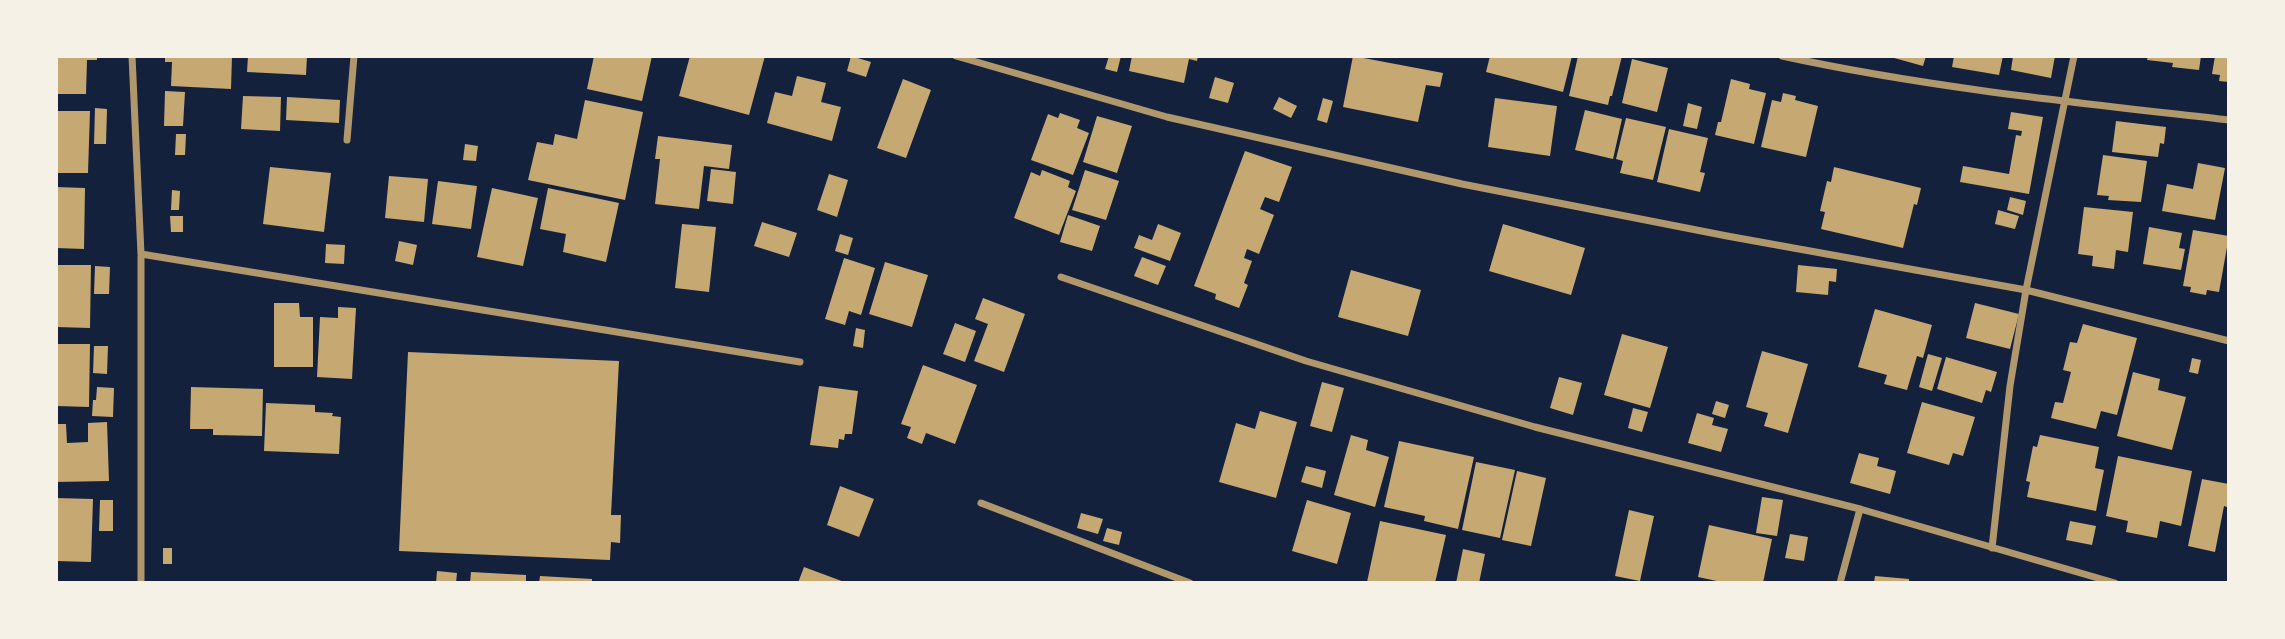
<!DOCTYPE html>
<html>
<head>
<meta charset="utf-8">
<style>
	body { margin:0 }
	#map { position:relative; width:2285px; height:639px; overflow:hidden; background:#14213d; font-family:"Libre Baskerville",serif }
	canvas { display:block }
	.frame { position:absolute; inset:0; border:58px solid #f6f1e7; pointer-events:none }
</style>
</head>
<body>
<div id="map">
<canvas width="2285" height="639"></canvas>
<div class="frame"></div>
</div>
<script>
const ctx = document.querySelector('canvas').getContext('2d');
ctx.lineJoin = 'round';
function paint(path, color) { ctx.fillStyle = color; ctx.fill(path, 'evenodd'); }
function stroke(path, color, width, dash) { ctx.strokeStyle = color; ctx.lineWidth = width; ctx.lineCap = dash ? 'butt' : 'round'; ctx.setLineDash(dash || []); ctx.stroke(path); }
const building = new Path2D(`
	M56,56H97V60H87L86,94H56Z
	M165,56H232L231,89L171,86L172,62H165Z
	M248,56H307L306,75L247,72Z
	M594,56H652L642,101L587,89Z
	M690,56H765L749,115L679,96Z
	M851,56L871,62L866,77L847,71Z
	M1109,56H1121L1117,72L1105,69Z
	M1132,56H1198L1197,61L1189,59L1184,83L1129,71Z
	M1353,56L1443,73L1440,87L1426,85L1418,122L1343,107Z
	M1490,56H1572L1563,92L1486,72Z
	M1578,56H1622L1612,96H1610L1608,105L1569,96Z
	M1887,56H1926L1923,66Z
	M1954,56H2003L1999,75L1952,67Z
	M2013,56H2055L2051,78L2011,70Z
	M2148,56H2201L2199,70L2172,67L2173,63L2147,60Z
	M2215,56H2229V82L2219,81L2220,75L2212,74Z
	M1632,59L1668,68L1657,112L1622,103Z
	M797,76L826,83L821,102L841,107L832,141L767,123L775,92L792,96Z
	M1215,77L1234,83L1228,103L1209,98Z
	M903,79L931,90L906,158L877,148Z
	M1731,79L1750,84L1749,89L1766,93L1754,144L1715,135L1718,122H1721Z
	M165,91L185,92L183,126H164Z
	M1783,93L1796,96L1795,100L1818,106L1806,157L1761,147L1772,100L1781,102Z
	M243,96L281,97L280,131L241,129Z
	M287,97L340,100L339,123L286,120Z
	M1279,97L1297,106L1291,118L1273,109Z
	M1323,98L1333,101L1327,123L1317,120Z
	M1495,98L1557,106L1550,156L1488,147Z
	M585,100L643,112L625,200L528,180L537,142L553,145L555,134L577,139Z
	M1688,103L1702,107L1697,129L1683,126Z
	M95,108L107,109L106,144H94Z
	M1585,110L1622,119L1613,159L1575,150Z
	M56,111H90L88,173H56Z
	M2011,112L2043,117L2029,194L1960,182L1963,166L2009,174L2016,135L2021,136L2022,131L2008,129Z
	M1060,113L1080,120L1077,128L1089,133L1073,175L1031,160L1048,114L1058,118Z
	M1097,116L1132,126L1117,173L1083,162Z
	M1626,118L1666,127L1653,180L1620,173L1623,161L1616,159Z
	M2116,121L2166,127L2164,144L2160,143L2158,157L2112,152Z
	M1669,129L1708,138L1700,172L1705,173L1700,192L1657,182Z
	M176,134H186L185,155H175Z
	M658,136L732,145L729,169L704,166L699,209L655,204L660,159H655Z
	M465,144L478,146L476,161L463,160Z
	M1245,151L1292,167L1279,202L1265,197L1260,209L1274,215L1259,254L1247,249L1244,258L1252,261L1244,283L1248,285L1239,308L1215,299L1216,294L1194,286Z
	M2103,155L2147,161L2141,202L2108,200L2109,196L2097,195Z
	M2198,163L2225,168L2215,220L2162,211L2167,184L2193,189Z
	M270,167L331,173L324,232L263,224Z
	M1834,167L1921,188L1917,205L1914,204L1903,248L1821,229L1825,212L1820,211L1827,181L1831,182Z
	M711,169L736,172L733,204L707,201Z
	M1042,170L1070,181L1068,187L1076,191L1059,235L1014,218L1031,172L1040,176Z
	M1085,170L1119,181L1106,220L1072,210Z
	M829,174L848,180L837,217L817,210Z
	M389,176L428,179L424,222L385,218Z
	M438,181L477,186L471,229L432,224Z
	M56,187L85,188L84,249L56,248Z
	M492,188L538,198L523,266L477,257Z
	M548,188L619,203L606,262L563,252L566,234L540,229Z
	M172,190L180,191L179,210H171Z
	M2010,197L2026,201L2023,215L2007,210Z
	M2084,207L2133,212L2128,252L2116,250L2114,269L2092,266L2093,256L2078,254Z
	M1998,210L2019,216L2015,229L1995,224Z
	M1068,215L1100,226L1092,251L1060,242Z
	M170,216H183V232H171Z
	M762,222L797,233L789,257L754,246Z
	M682,224L716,227L709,292L675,288Z
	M1158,224L1181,233L1170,261L1134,248L1139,235L1152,240Z
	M1503,224L1585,248L1571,295L1489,271Z
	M2149,227L2182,233L2179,248L2185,249L2181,270L2143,264Z
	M2193,230L2229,236L2219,292L2207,290L2206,295L2190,292L2191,287L2183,286Z
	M840,234L853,238L848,255L835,251Z
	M399,241L417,245L413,265L395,261Z
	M326,244L345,245L344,264L325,263Z
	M1142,257L1166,266L1158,285L1134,276Z
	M844,258L875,268L861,315L849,311L845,325L825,319Z
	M885,262L928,275L912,327L869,314Z
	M56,265H91L90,328L56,327Z
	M1798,265L1837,269L1836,282L1829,281L1828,295L1796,292Z
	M95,266L110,267L109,294H94Z
	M1351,270L1421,290L1408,336L1338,317Z
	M983,298L1025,314L1004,372L974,361L988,324L975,319Z
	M274,303H299L300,317H313V367H274Z
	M1975,303L2019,314L2010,349L1966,338Z
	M338,307L356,308L352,379L317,377L320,317L338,318Z
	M1875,309L1932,325L1923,358L1917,356L1907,390L1884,384L1887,375L1858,367Z
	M955,323L976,331L965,362L943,354Z
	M2083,324L2137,338L2117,415L2101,411L2096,429L2051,418L2055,402L2063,403L2071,372L2063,370L2070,342L2077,343Z
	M856,328L865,330L863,348L853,346Z
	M1622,334L1668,347L1650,408L1604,395Z
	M56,344H90L89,407L56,406Z
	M94,346H108L107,374L93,373Z
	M1762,351L1808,364L1788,433L1764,426L1768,413L1746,407Z
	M408,352L619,361L611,515H621L620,543L611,542L610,560L399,551Z
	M1928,354L1942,358L1932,391L1919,387Z
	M1946,357L1997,372L1991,392L1986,390L1982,403L1937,389Z
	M2192,358L2201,360L2198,374L2189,372Z
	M923,365L977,385L955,444L926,433L922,444L907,438L911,427L901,424Z
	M2133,372L2160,379L2158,390L2186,397L2172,450L2117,436Z
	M1559,377L1582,383L1573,415L1550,408Z
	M1322,382L1344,388L1332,432L1310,426Z
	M819,386L858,391L852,434H845L844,440L839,439L838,448L810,445Z
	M97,387L114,388L113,417L92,416L93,400H96Z
	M191,387L263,389L262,436L213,435V429H190Z
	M1716,401L1729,405L1725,418L1712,414Z
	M1922,402L1975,417L1963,456L1953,453L1949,465L1907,453Z
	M266,403L315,405V412L333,413L332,416L341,417L339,454L264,451Z
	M1633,408L1648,412L1642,432L1628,428Z
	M1260,411L1297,422L1276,498L1219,482L1236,423L1255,429Z
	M1697,413L1714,418L1712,425L1728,429L1721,452L1688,443Z
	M107,422L109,481L56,482V424H66L67,443L88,442V423Z
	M1351,435L1368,440L1366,450L1389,457L1375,507L1334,495Z
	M2040,435L2099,447L2095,468L2104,470L2096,511L2027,497L2030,482L2026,481L2033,446L2037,447Z
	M1399,441L1474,457L1458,529L1424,521L1425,516L1384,507Z
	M1859,453L1879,458L1877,466L1896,471L1890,494L1850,483Z
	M2118,456L2192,471L2181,526L2160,521L2157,538L2126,532L2128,521L2106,516Z
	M1476,462L1515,470L1500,538L1462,530Z
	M1306,466L1326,471L1322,488L1301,482Z
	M1517,471L1546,478L1531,546L1502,540Z
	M2202,479L2229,484L2227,507L2224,506L2215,552L2188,546Z
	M840,486L874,499L859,537L827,525Z
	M1762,497L1783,500L1777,536L1756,533Z
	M56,498L93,499L91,562L56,561Z
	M100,500H113V531H99Z
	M1307,500L1351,513L1337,564L1292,551Z
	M1629,510L1654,516L1640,581L1615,576Z
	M1081,513L1103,519L1098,534L1077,528Z
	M1380,521L1446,535L1435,583L1367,582Z
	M2070,521L2096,526L2092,545L2066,540Z
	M1709,525L1772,539L1763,583H1726L1698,577Z
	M1107,528L1122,532L1119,545L1103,541Z
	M1790,534L1808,537L1804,561L1785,558Z
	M163,548H172V564H163Z
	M1463,549L1485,554L1479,583H1456Z
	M804,567L847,583H798Z
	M437,571L457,573L456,583H436Z
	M471,572L526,575V583H470Z
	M540,576L592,579V583H539Z
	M1875,576L1909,579V583H1874Z`);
const minor = new Path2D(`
	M132,56L141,254V583
	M956,56L1167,117L1462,184L1727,236L2026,290L2229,341
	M1782,56C1929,88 2080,103 2229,120
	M347,140L354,56
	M141,254L800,362
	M1061,277L1306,361L1535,427L1860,509L2115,583
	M981,503L1190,583
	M1992,548L2010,386L2026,290L2074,56
	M1840,583L1860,509`);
paint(building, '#c6a872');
stroke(minor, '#b1986c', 7);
</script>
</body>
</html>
